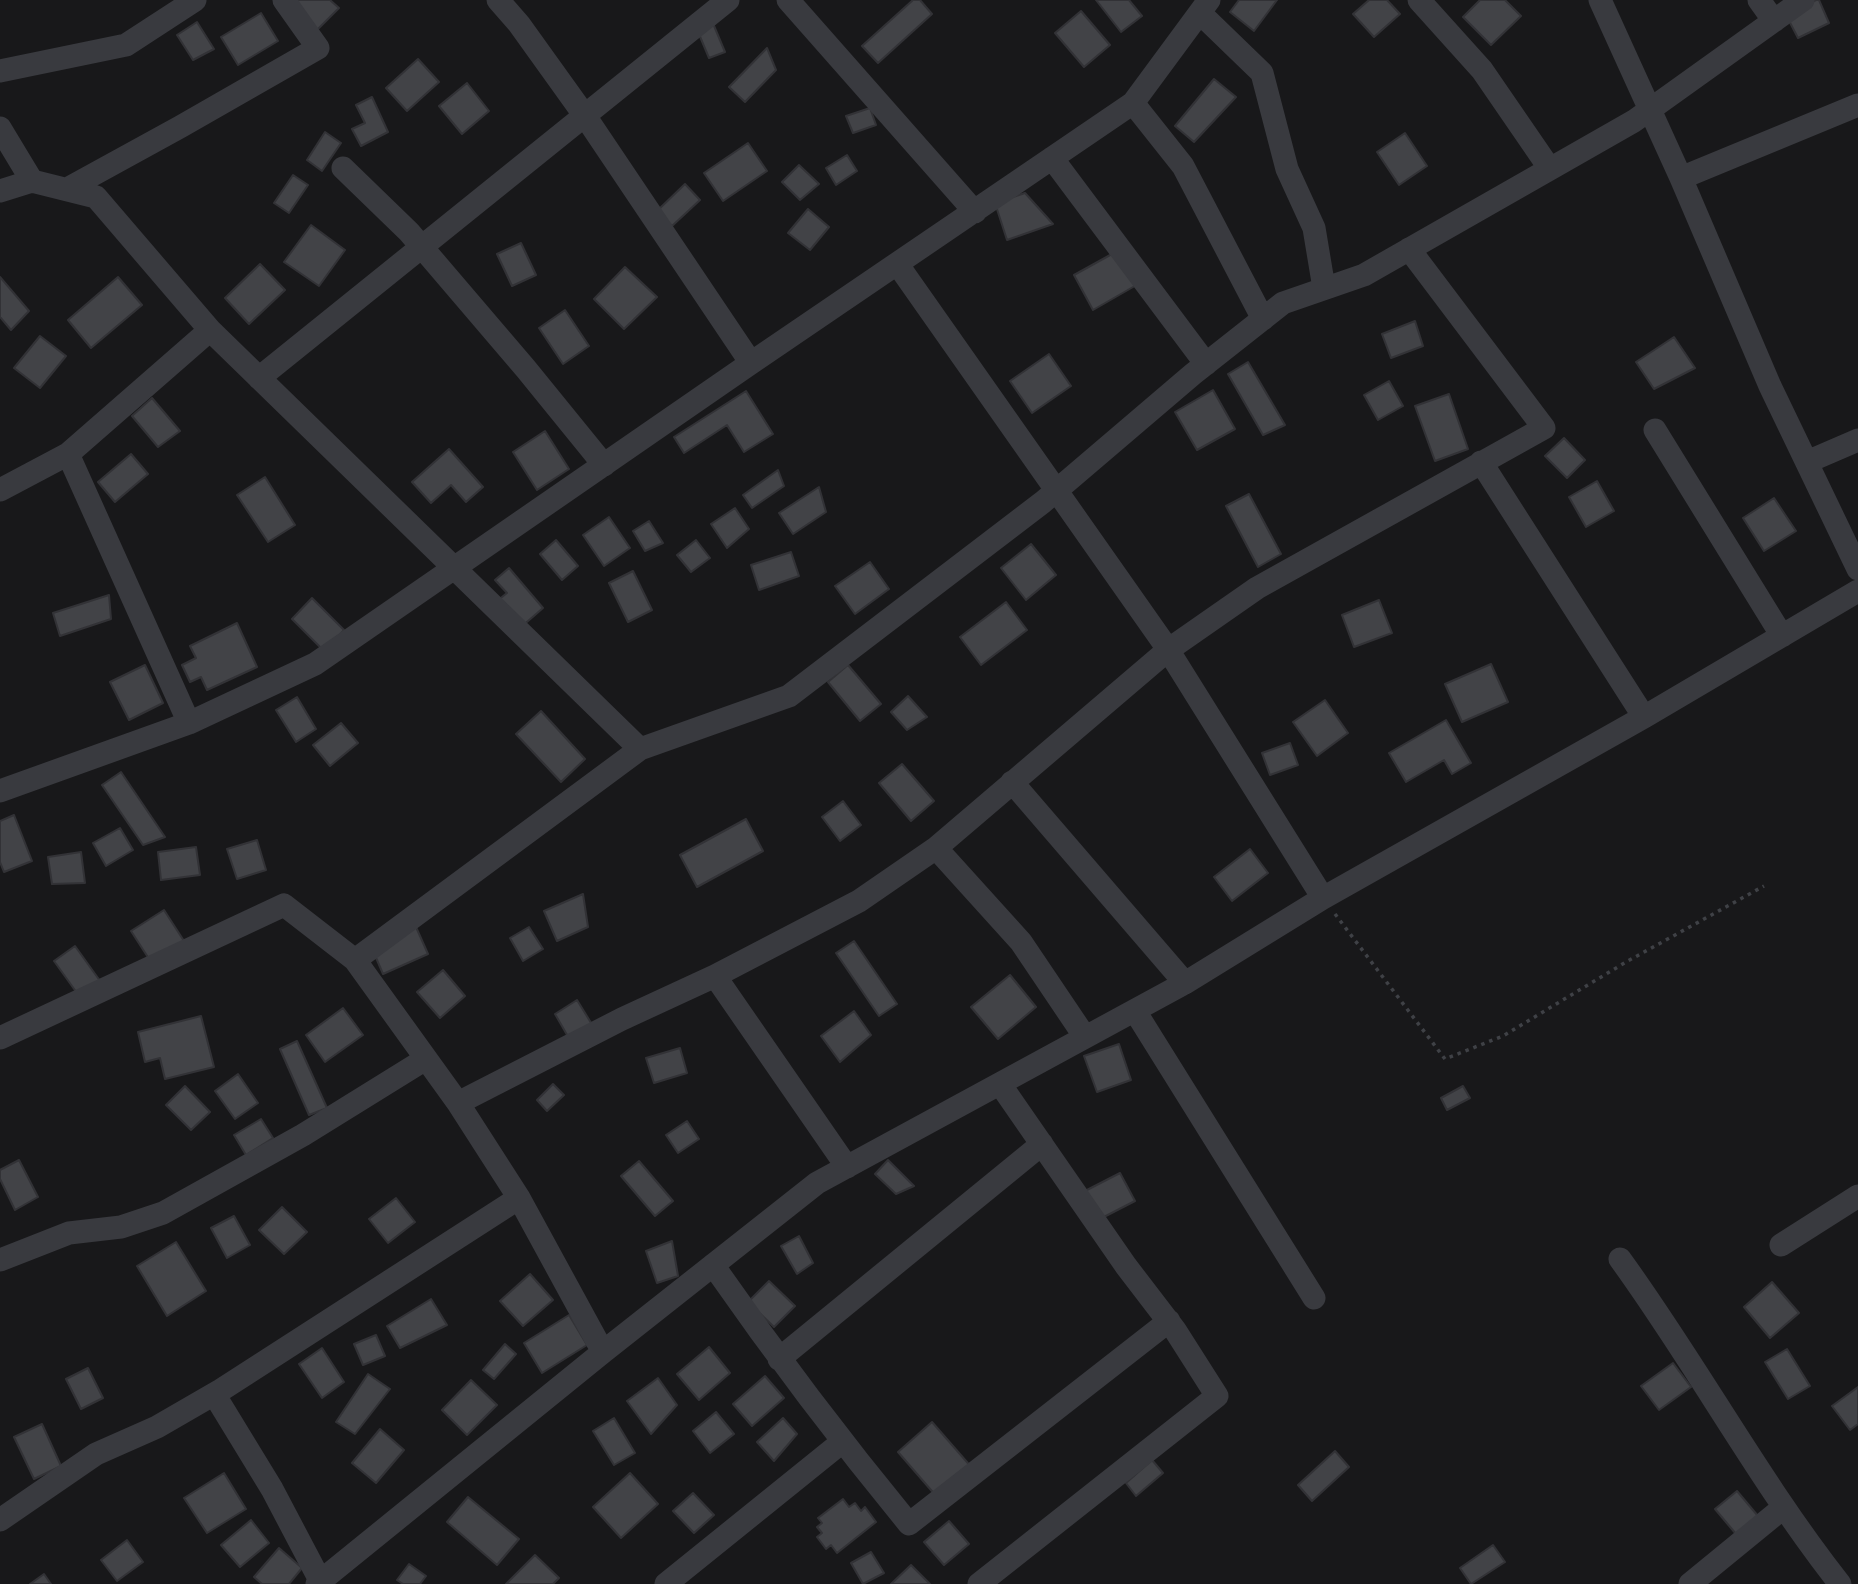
<!DOCTYPE html>
<html>
<head>
<meta charset="utf-8">
<style>
	body { margin:0 }
	canvas { display:block; background:#18181a }
</style>
</head>
<body>
<canvas width="1858" height="1584"></canvas>
<script>
const ctx = document.querySelector('canvas').getContext('2d');
ctx.lineJoin = 'round';
function paint(path, color) { ctx.fillStyle = color; ctx.fill(path, 'evenodd'); }
function stroke(path, color, width, dash) { ctx.strokeStyle = color; ctx.lineWidth = width; ctx.lineCap = dash ? 'butt' : 'round'; ctx.setLineDash(dash || []); ctx.stroke(path); }
const building = new Path2D(`
	M282,0H330L339,8L315,32Z
	M913,0H920L932,14L878,63L862,46Z
	M1096,0H1129L1142,16L1121,32Z
	M1239,0H1277L1254,31L1230,12Z
	M1369,0H1387L1400,14L1374,37L1353,14Z
	M1480,0H1505L1521,16L1491,45L1463,17Z
	M1816,0H1819L1829,23L1798,38L1786,15Z
	M1081,11L1110,45L1084,67L1055,33Z
	M261,13L278,41L238,65L221,37Z
	M712,21L725,52L709,58L696,27Z
	M197,22L214,49L193,60L177,35Z
	M767,48L776,70L745,102L729,87Z
	M418,59L439,82L407,111L386,88Z
	M1214,79L1236,97L1194,142L1175,126Z
	M467,83L489,111L462,134L439,106Z
	M372,97L388,132L361,146L352,129L365,123L356,105Z
	M870,108L876,125L853,133L846,116Z
	M325,132L341,143L322,171L307,160Z
	M1405,133L1427,166L1399,185L1377,152Z
	M748,143L767,171L723,201L704,173Z
	M847,155L857,171L836,185L826,168Z
	M799,165L819,184L800,200L782,182Z
	M293,175L308,185L289,213L274,203Z
	M685,184L700,200L672,226L657,211Z
	M1025,193L1053,224L1007,240L995,203Z
	M808,209L829,227L810,250L788,233Z
	M311,225L345,250L319,286L284,262Z
	M521,243L536,275L512,286L497,254Z
	M1121,249L1140,283L1093,310L1074,275Z
	M260,264L285,290L249,324L225,298Z
	M625,267L657,297L624,329L594,299Z
	M0,277L29,311L11,330L0,317Z
	M118,277L142,305L91,348L68,320Z
	M565,310L589,346L563,364L539,328Z
	M1415,321L1423,346L1391,358L1382,334Z
	M40,336L66,356L40,388L14,368Z
	M1674,337L1695,368L1654,389L1636,362Z
	M1049,354L1071,386L1032,413L1010,381Z
	M1248,362L1285,425L1263,435L1228,374Z
	M1389,381L1403,406L1378,420L1364,395Z
	M1213,390L1235,429L1197,450L1175,412Z
	M746,391L773,434L744,452L727,425L684,453L674,437Z
	M1449,394L1468,449L1435,461L1415,406Z
	M152,398L180,431L158,447L132,416Z
	M545,431L569,469L537,490L513,452Z
	M1564,438L1585,460L1567,478L1545,456Z
	M449,449L483,487L466,502L451,485L431,503L412,482Z
	M131,454L148,474L115,502L98,482Z
	M778,470L784,486L752,508L743,495Z
	M265,477L295,525L268,542L237,495Z
	M1597,481L1614,511L1586,527L1569,497Z
	M819,487L826,512L793,534L779,513Z
	M1249,494L1281,554L1258,567L1226,506Z
	M1774,498L1796,531L1764,551L1743,518Z
	M735,508L749,529L727,548L711,524Z
	M609,517L630,548L604,566L583,535Z
	M649,521L663,543L645,551L633,531Z
	M556,540L578,566L562,580L540,554Z
	M696,540L710,558L691,572L677,555Z
	M1031,544L1056,575L1026,600L1001,568Z
	M791,552L799,576L759,590L751,565Z
	M870,562L889,589L855,614L835,586Z
	M509,568L543,608L520,628L497,601L507,593L495,580Z
	M633,571L652,610L628,622L609,583Z
	M109,595L111,619L60,636L53,613Z
	M312,598L344,630L325,652L292,619Z
	M1379,600L1392,633L1354,647L1342,615Z
	M1006,602L1027,630L981,665L960,637Z
	M237,623L257,667L207,690L201,677L190,682L182,665L196,658L190,646Z
	M1491,664L1508,702L1462,722L1445,684Z
	M145,665L163,703L129,720L110,682Z
	M848,665L881,704L860,721L828,682Z
	M908,696L927,717L907,730L891,712Z
	M297,697L316,729L296,742L276,710Z
	M1325,700L1348,733L1317,756L1293,722Z
	M541,711L585,759L561,782L516,734Z
	M1446,720L1471,763L1452,774L1444,760L1406,782L1389,753Z
	M341,723L358,743L330,766L313,745Z
	M1290,743L1298,765L1270,775L1262,753Z
	M902,764L934,801L911,821L879,783Z
	M121,772L165,837L143,845L102,785Z
	M843,801L861,825L840,841L822,817Z
	M14,815L32,861L4,872L0,862V821Z
	M746,819L763,851L697,887L680,855Z
	M120,828L133,850L106,866L93,843Z
	M257,840L266,870L237,879L227,849Z
	M196,847L200,875L161,880L158,852Z
	M1250,849L1268,873L1232,901L1214,877Z
	M81,852L85,883L52,884L48,857Z
	M583,894L588,927L557,941L544,911Z
	M164,910L184,941L151,962L131,931Z
	M416,927L428,954L383,974L371,946Z
	M529,927L543,949L523,961L510,938Z
	M854,941L897,1004L879,1016L836,953Z
	M75,946L103,985L82,1000L54,961Z
	M443,970L465,996L440,1018L417,992Z
	M1010,975L1036,1007L998,1039L971,1007Z
	M577,1000L593,1026L570,1040L555,1014Z
	M343,1008L363,1035L325,1062L306,1035Z
	M854,1011L871,1035L840,1062L821,1036Z
	M201,1016L214,1067L165,1079L160,1058L145,1062L138,1032Z
	M297,1041L327,1108L309,1115L280,1049Z
	M1119,1044L1131,1080L1097,1092L1084,1056Z
	M680,1048L687,1073L654,1083L646,1058Z
	M238,1074L258,1103L235,1119L215,1091Z
	M553,1084L564,1095L547,1111L537,1100Z
	M185,1086L210,1112L191,1130L166,1105Z
	M1463,1086L1470,1098L1447,1110L1441,1098Z
	M261,1119L273,1138L246,1155L234,1135Z
	M687,1121L699,1139L678,1153L666,1135Z
	M19,1160L38,1197L15,1210L0,1179V1170Z
	M888,1160L914,1186L896,1194L875,1174Z
	M639,1161L673,1201L655,1216L621,1176Z
	M1120,1173L1135,1201L1098,1220L1083,1192Z
	M396,1198L415,1222L388,1243L369,1219Z
	M282,1207L307,1232L284,1254L259,1230Z
	M234,1216L250,1245L227,1258L211,1228Z
	M799,1236L813,1263L797,1274L781,1246Z
	M672,1241L678,1276L657,1283L646,1251Z
	M176,1242L206,1291L167,1316L137,1266Z
	M530,1274L553,1300L523,1326L500,1301Z
	M769,1281L795,1306L774,1327L748,1302Z
	M1772,1282L1799,1313L1770,1338L1744,1307Z
	M431,1299L447,1325L400,1348L387,1326Z
	M569,1315L587,1345L542,1373L524,1343Z
	M376,1335L385,1356L363,1365L354,1344Z
	M505,1344L516,1354L494,1379L483,1370Z
	M709,1347L730,1373L699,1400L677,1374Z
	M322,1348L344,1382L322,1398L299,1364Z
	M1787,1349L1810,1386L1788,1399L1765,1362Z
	M1673,1363L1691,1387L1659,1410L1641,1386Z
	M88,1368L103,1398L81,1409L66,1379Z
	M368,1374L390,1389L355,1434L336,1422Z
	M765,1376L784,1398L752,1426L733,1404Z
	M658,1378L677,1405L651,1434L627,1401Z
	M471,1380L497,1405L467,1435L442,1410Z
	M1858,1387V1424L1850,1430L1832,1406Z
	M716,1412L734,1434L710,1453L693,1431Z
	M614,1418L635,1453L614,1465L593,1431Z
	M783,1418L797,1434L774,1461L757,1442Z
	M932,1422L973,1469L937,1497L898,1452Z
	M42,1424L61,1466L34,1479L14,1437Z
	M380,1429L404,1450L376,1483L352,1463Z
	M1335,1451L1349,1467L1312,1501L1298,1485Z
	M1152,1460L1163,1473L1136,1496L1126,1483Z
	M224,1473L246,1509L207,1533L184,1498Z
	M630,1473L658,1504L621,1538L593,1507Z
	M1737,1491L1763,1522L1736,1534L1715,1509Z
	M693,1493L714,1515L694,1533L673,1511Z
	M468,1497L519,1539L497,1565L447,1522Z
	M843,1499L849,1507L855,1503L861,1511L865,1507L876,1522L837,1553L831,1545L826,1549L817,1537L822,1533L817,1527L822,1523L818,1518Z
	M251,1520L269,1543L240,1567L221,1545Z
	M949,1521L969,1544L944,1565L924,1542Z
	M127,1540L143,1562L117,1581L101,1560Z
	M1493,1545L1505,1562L1471,1584L1460,1568Z
	M279,1548L302,1568L289,1584H262L254,1577Z
	M871,1552L884,1573L863,1584L851,1563Z
	M535,1555L559,1578L553,1584H506Z
	M409,1564L426,1576L420,1584H403L397,1580Z
	M911,1565L930,1584H891Z
	M44,1574L51,1584H30Z`);
const path = new Path2D(`
	M1335,914L1445,1059L1503,1036L1626,962L1764,886`);
const minor = new Path2D(`
	M498,0L519,24L585,116L751,363
	M788,0L975,212
	M1419,0L1482,70L1550,169
	M1600,0L1681,178L1770,386L1858,569
	M1759,0L1774,21
	M1200,13L1262,73L1287,169L1314,228L1324,288
	M0,71L126,45L195,0
	M1133,103L1183,166L1263,319
	M0,128L32,181L96,197L210,330L640,749
	M1052,158L1206,364
	M343,168L409,232L526,369L604,465
	M1681,178L1858,105
	M67,189L180,127L318,48L284,0
	M0,191L32,181
	M898,265L1165,645L1323,898
	M259,378L728,0
	M1655,430L1782,636
	M68,454L189,723
	M1481,462L1644,717
	M1807,462L1858,440
	M0,490L68,454L210,330
	M1012,782L1185,983
	M0,791L189,723L315,664L751,363L1133,103L1209,0
	M936,848L1021,942L1085,1037
	M715,976L847,1167
	M1135,1011L1314,1298
	M0,1038L284,905L355,960
	M458,1103L622,1019L715,976L859,901L936,848L1168,650L1257,588L1544,428L1409,249
	M1781,1245L1858,1196
	M1620,1259C1697,1365 1759,1481 1840,1584
	M0,1260L69,1233L121,1227L163,1213L303,1135L424,1060
	M713,1265C775,1354 840,1440 909,1524L1169,1321
	M603,1352L519,1198L458,1103L355,960L640,749L789,696L1043,502L1193,374L1283,303L1364,275L1634,121L1803,0
	M779,1359L1042,1144
	M214,1394L272,1489L322,1584
	M0,1520L96,1454L157,1427L221,1390L519,1198
	M317,1584L603,1352L817,1183L1185,983L1323,898L1644,717L1858,591
	M666,1584L842,1442
	M979,1584L1217,1396L1175,1330L1126,1266L1000,1084
	M1690,1584L1784,1507`);
paint(building, '#424347');
stroke(building, '#323236', 2);
stroke(path, '#3f4146', 3.5, [3.5, 5]);
stroke(minor, '#393a3f', 23);
</script>
</body>
</html>
